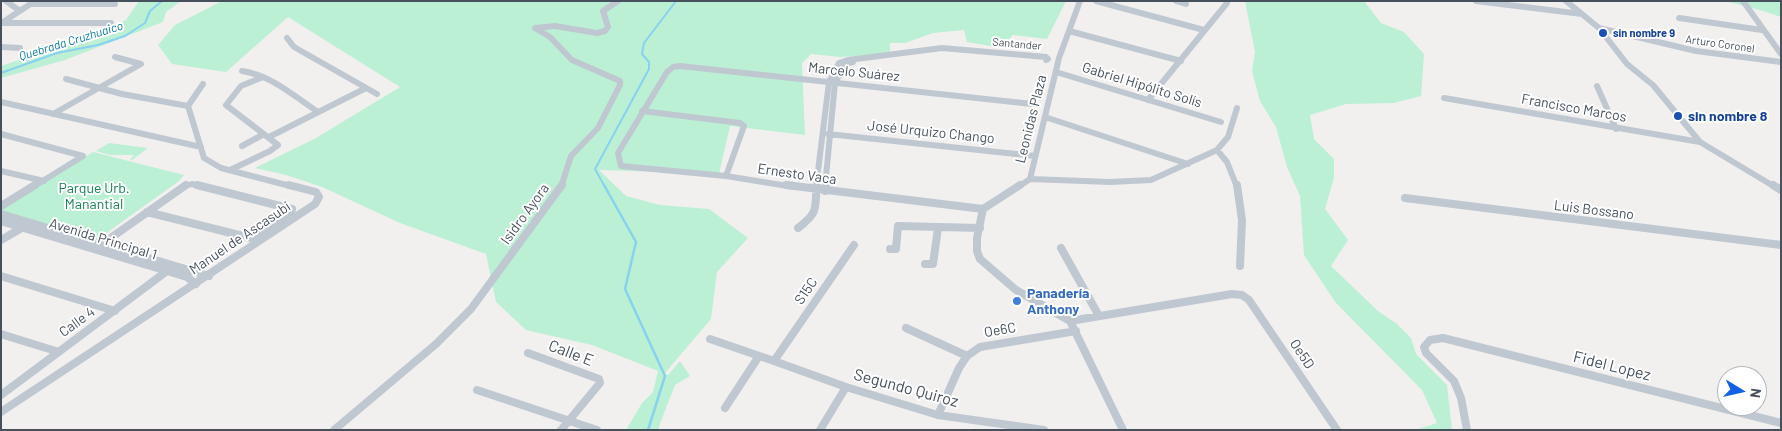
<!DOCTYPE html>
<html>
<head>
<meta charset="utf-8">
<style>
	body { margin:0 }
	#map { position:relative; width:1782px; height:431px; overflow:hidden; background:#f2efef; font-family:Barlow,sans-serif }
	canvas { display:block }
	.frame { position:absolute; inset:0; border:2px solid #46515d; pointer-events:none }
	.north { position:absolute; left:1717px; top:366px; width:50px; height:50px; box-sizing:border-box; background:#fff; border:1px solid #b5b9be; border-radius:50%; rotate:99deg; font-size:14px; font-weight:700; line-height:20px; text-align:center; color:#46515d }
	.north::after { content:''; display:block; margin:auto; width:18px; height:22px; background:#1461e7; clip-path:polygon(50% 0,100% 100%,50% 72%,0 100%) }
</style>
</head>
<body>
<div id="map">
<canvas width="1782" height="431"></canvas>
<div class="frame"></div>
<div class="north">N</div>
</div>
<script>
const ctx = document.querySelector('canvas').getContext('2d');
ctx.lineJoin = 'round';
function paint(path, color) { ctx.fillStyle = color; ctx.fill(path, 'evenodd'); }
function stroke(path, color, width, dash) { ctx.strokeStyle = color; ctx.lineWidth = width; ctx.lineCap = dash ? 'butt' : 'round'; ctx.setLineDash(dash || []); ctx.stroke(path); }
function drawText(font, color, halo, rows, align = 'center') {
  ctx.font = font + ' Barlow,sans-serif'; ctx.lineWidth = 4; ctx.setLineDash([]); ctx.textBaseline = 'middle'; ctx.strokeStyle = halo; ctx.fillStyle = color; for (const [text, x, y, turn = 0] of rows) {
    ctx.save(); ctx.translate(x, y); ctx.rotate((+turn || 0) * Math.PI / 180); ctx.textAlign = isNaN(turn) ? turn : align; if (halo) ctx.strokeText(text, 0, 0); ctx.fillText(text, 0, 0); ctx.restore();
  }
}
const green = new Path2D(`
	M139,1H181L166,12L163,22L65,60L1,78V66L100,33L126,20Z
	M222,1H1066L1047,39L1013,35L1002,48L967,42L964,30L933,33L905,43H890V52L877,55L840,57L811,54L802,63L805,135L730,126L719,174L599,170L626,196L660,205L709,209L748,238L717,272L711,319L665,373L661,372L668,375L680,361L690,376L675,385L659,426V430H626L642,403L653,392L658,371L592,345L526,330L496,302L486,254L400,223L322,187L286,175L255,168L316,138L400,87L288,17L226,72L172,64L158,45L175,25Z
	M1245,1H1364L1381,23L1404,32L1424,54L1421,96L1394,103L1346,104L1310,115L1314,139L1334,159V178L1325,209L1348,240L1331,266L1378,311L1397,324L1411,338L1416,354L1447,385L1452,430H1415L1437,423L1422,390L1336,303L1304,255L1300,196L1287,167L1276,127L1260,101L1252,71L1255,52Z
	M1725,1H1777L1781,3V17L1760,10Z
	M109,143L148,148L132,160H130L134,155H110L96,151Z
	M93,152L184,175L179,181L98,239L1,212V209Z`);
const streamFar1 = new Path2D(`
	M1,73L57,53L98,45L125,36L145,23L150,11L162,1
	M605,187L595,169L649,69V62L642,54L644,43L676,1`);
const stream = new Path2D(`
	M604,185L636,242L625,289L665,376L648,430`);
const streetFar1 = new Path2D(`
	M6,1L20,11
	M1096,1L1204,30
	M1176,1L1186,4
	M1476,1L1582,14
	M1566,1L1599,28L1627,64L1653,85L1700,142L1775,187
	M1743,1L1781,54
	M32,4H115
	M1679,18L1762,30
	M3,22L35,1
	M2,23H111
	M1599,28L1696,51L1781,62
	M1069,31L1181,61
	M287,38L294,47L377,94
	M1,47L20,48
	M242,71C271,75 294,96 318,112
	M1056,72L1221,122
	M66,79L122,94L188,106
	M203,84L188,106L204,158L221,168L294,187
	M1597,86L1616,129
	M1444,98L1700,142
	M1148,100L1227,3L1226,1
	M1,102L201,147
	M642,111L740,123L744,126L726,176
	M53,114L141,64L115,57
	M1045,117L1188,164
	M1,134L83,156L33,187
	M828,134L1035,156
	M269,137L366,88
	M242,146L264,134
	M1217,150L1227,162L1237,187
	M230,170L270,151L278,145L226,105L241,86L263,77
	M1,171L44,181
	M1030,179L1110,182L1151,180L1217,150L1228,137L1237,108
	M182,187L192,184L202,187
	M561,187L571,156L598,128L620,85V81L572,60L550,37L535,28L555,26L597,33L605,31L608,27L603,11L618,1
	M794,187L726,176L621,166L618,153L667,72L673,67L680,66L1032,104
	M816,187L829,82L839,63L848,60L942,48L1046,57L1048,59L1046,60
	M825,187L835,83L845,65L853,62
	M1018,187L1030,179L1059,58L1080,1`);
const street = new Path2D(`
	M786,185L983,209
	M1020,185L983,209L977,238V251L980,259L1016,290L1070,321L1123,430
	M1237,185L1242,220L1240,266
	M1773,185L1781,190
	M825,191L826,185
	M1405,198L1781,245
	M1,206L35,185
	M147,212L255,239L291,213L292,209L197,185
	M1,214L209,276
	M1,221L187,277L196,284
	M798,228C820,211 814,209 817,185
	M1,240L25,226
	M854,245L774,361L846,387L938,415L1044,430
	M1061,248L1099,316
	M95,249L186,185
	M890,249H896L898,226L980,228
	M925,264H933L938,228
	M1,276L115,311
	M1070,321L1232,294L1242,295L1249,300L1337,430
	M906,328L967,356
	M1,334L59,352
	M710,339L774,361
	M528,353L599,379L600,383L561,430
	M477,390L597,430
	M1,395L167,271
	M725,408L759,356
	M1,412L315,204L319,197L316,192L289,185
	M938,415L959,368L967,356L980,347L1076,331
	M334,430L436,344L471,309L562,185
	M820,430L846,387
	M1467,430L1461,398L1454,381L1426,353L1424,347L1430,340L1443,338L1781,423`);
const markers = [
	[1603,33,5,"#1a4fb4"],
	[1678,116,5,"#1a4fb4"],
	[1017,301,5,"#3f7fe0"]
];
const farTransitnames = [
	["sin nombre 9",1613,33]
];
const farStreetnames = [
	["Santander",1017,44,5],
	["Arturo Coronel",1720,44,8]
];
const farWaternames = [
	["Quebrada Cruzhuaico",71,41,-17]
];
const streetNames = [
	["Marcelo Suárez",854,72,6],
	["Gabriel Hipólito Solís",1142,85,17],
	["Francisco Marcos",1574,108,10],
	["Leonidas Plaza",1031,119,-76],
	["José Urquizo Chango",931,132,6],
	["Ernesto Vaca",797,174,8],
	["Luis Bossano",1594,210,7],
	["Isidro Ayora",525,214,-54],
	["Manuel de Ascasubi",240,238,-34],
	["Avenida Principal 1",103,239,17],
	["S15C",806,291,-56],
	["Calle 4",77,322,-36],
	["Oe6C",1000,330,-10],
	["Oe5D",1302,354,56]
];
const transitNames = [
	["sin nombre 8",1688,116]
];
const parkNames = [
	["Parque Urb.",94,188],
	["Manantial",94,204]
];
const shopNames = [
	["Panadería",1027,293],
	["Anthony",1027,309]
];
const nearStreetnames = [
	["Calle E",571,353,21],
	["Fidel Lopez",1612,366,14],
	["Segundo Quiroz",906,388,15]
];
paint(green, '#bcf0d4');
stroke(streamFar1, '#88d2ef', 2);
stroke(stream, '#88d2ef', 2.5);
stroke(streetFar1, '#bfc8d1', 6);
stroke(street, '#bfc8d1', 8);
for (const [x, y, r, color] of markers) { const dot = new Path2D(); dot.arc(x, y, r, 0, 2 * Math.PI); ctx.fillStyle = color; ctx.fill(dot); stroke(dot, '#fff', 2); }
drawText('bold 11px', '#164399', '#fff', farTransitnames, 'left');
drawText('11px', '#46515d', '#fff', farStreetnames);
drawText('italic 12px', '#087aa6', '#fff', farWaternames);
drawText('14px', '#46515d', '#fff', streetNames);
drawText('bold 14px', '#164399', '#fff', transitNames, 'left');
drawText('14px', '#148152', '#fff', parkNames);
drawText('bold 14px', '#366cbe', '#fff', shopNames, 'left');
drawText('16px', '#46515d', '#fff', nearStreetnames);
</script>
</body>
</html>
